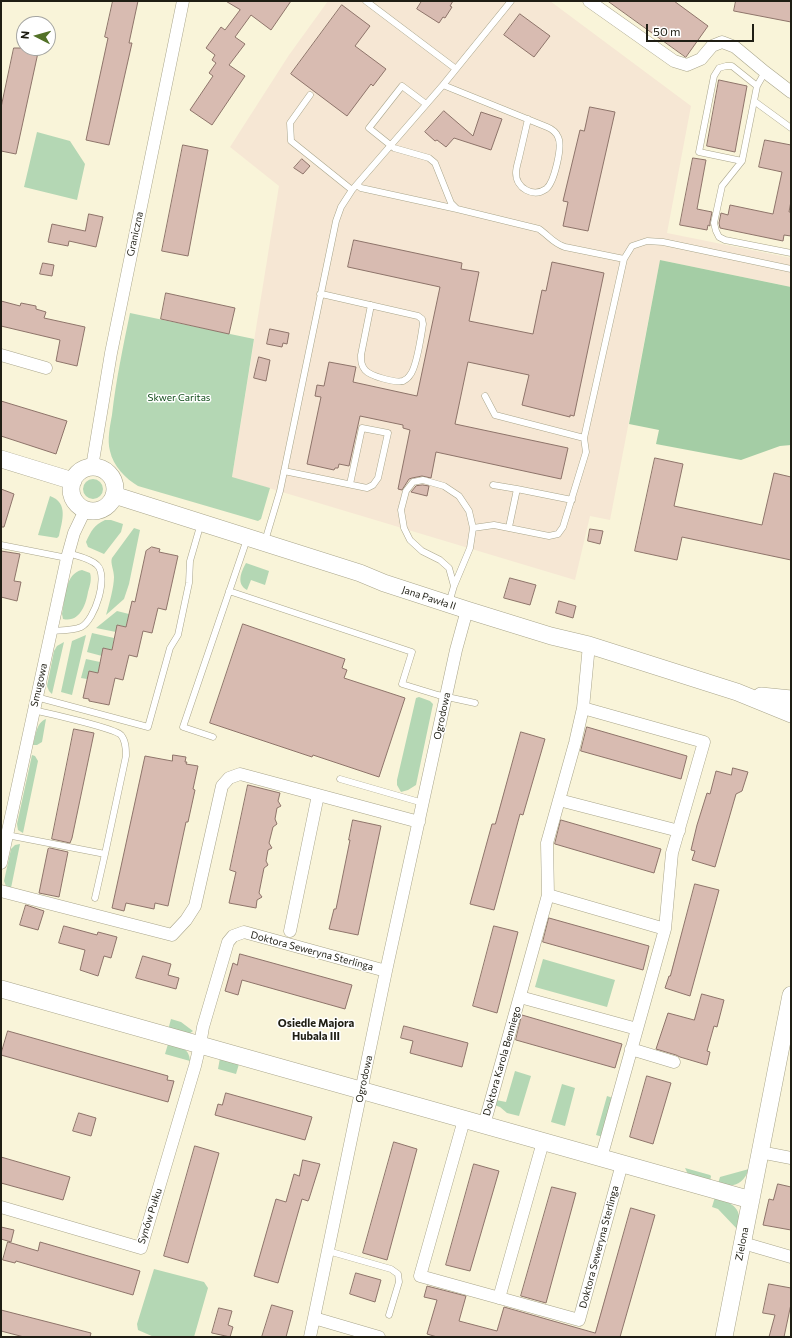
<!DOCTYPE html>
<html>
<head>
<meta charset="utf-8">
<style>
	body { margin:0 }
	#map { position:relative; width:792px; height:1338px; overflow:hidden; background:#f9f4d9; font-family:Commissioner,sans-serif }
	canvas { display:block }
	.frame { position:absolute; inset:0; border:2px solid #1f1e14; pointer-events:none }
	.north { position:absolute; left:16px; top:16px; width:40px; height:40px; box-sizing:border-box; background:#fff; border:1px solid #a5a5a1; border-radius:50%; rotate:276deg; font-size:11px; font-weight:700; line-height:16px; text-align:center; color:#1f1e14 }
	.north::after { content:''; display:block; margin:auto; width:14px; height:18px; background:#527127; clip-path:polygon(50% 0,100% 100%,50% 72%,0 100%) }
	.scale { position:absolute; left:646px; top:24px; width:108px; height:18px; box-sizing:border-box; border:2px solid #1f1e14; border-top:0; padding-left:5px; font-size:12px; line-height:14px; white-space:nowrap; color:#1f1e14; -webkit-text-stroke:3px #fff; paint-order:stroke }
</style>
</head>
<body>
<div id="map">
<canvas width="792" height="1338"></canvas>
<div class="frame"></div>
<div class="north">N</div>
<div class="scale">50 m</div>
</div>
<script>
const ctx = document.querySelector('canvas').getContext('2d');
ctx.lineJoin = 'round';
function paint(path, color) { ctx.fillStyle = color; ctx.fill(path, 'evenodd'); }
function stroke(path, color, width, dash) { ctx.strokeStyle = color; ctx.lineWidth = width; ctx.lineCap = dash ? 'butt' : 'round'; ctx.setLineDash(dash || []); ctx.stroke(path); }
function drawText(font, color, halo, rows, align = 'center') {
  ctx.font = font + ' Commissioner,sans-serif'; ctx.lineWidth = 3; ctx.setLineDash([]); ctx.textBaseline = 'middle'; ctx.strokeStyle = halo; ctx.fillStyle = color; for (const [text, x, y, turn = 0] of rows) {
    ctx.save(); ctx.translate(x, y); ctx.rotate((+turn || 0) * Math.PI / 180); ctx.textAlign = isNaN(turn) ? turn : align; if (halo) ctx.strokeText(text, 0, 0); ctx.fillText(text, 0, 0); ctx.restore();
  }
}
const medical = new Path2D(`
	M328,1H550L691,106L667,233L791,258V287L660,260L610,520L590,516L575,580L232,477L279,186L230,147L289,55Z`);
const green = new Path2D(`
	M37,132L70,141L85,164L77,200L24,187Z
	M130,313L254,339L232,477L270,488L261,519L258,521L138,486C126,479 113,466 110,451C107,440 110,426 112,415C116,380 123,347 130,313Z
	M83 489a10 10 0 1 1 20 0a10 10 0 1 1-20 0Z
	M50,496C69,503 62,521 59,536L57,538L38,535Z
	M105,520H111L123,524L121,532L104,554L88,547L86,542C91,531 94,525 105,520Z
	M134,528L140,530L129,584L124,599L106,615C109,605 114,587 114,577C114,570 110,563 112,558Z
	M246,563L269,571L265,585L251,580L247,590C236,584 241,572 246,563Z
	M82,570L90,573C92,579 90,585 88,592C86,604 80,623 63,619L62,614C65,599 65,573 82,570Z
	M117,611L129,614L126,627L118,625L116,632L96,628Z
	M92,633L114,638L112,650L104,648L102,656L87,652Z
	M86,635L72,695L61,692L72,641Z
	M64,642L52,694L49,691L47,686L54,651L57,646Z
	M86,659L100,662L98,673L87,679L81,678Z
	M419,697L430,701L433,704L416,785L408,790L401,792L397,785V780L416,698Z
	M46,719L42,742L37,745H33C36,735 36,723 46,719Z
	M32,755L35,756L38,761L23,833L18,830L17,824Z
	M20,844L11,888L6,886L4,881L11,849L15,845Z
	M543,959L615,980L607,1007L535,987Z
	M171,1019L181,1022L193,1031L189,1034L168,1030Z
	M168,1044C180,1047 189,1047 190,1061L165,1054Z
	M220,1058L239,1064L236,1074L218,1069Z
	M515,1071L531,1076L519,1116L507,1113L500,1107L494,1105L496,1100L506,1102Z
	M562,1084L575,1088L565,1126L551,1122Z
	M607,1096L613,1098L603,1137L596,1135Z
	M685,1168L710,1175L711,1176L710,1182L689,1176Z
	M749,1169C743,1184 735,1188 718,1184L720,1177Z
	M715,1197C734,1204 743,1208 738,1230L718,1209L712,1207Z
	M154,1269L204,1282L208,1288L194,1337H154L138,1330L137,1324Z`);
const forest = new Path2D(`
	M660,260L791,287V445L780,446L741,460L656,444L659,430L629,424Z`);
const building = new Path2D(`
	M113,1H138L129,43H132L109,145L86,140L108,38L105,37Z
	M226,1H291L271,30L251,15L235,37L245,44L229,65L245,76L212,125L190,110L213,76L209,73L216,63L212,60L215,55L206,48L221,27L225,30L240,10Z
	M422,1H453L450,6L452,7L445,18L443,17L439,23L417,9Z
	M608,1H674L708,26L686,57Z
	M736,1H791V22L734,11Z
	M342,5L370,26L355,46L386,69L373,86L371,84L347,116L291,74Z
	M520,14L550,36L534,57L504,35Z
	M14,48H39L16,154L1,151V108Z
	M719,80L747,86L735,152L707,146Z
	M590,107L615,112L588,231L563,226L568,202L563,201L580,130L584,131Z
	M444,111L473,136L481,112L502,119L491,150L454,138L446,147L437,140L435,141L425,132Z
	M765,140L791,145V201L789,212H791V236L784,235L783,241L720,228L719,223L721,213L728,215L730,205L773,214L782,172L759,167Z
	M183,145L208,150L188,256L162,251Z
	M693,158L706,160L697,209L712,212L710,222V226L708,225L707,230L680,225Z
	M302,159L310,166L303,174L294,168Z
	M89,214L103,217L96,247L69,241L68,246L48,242L52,224L85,231Z
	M354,240L462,263L461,269L479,272L469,321L533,334L542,290L546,291L552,262L604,273L574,416L570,415V417L522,405L529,375L468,362L455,424L568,448L561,479L436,452L431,478L422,476L412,478L409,479L402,490L398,489L410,430L403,428V425L360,416L349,466L339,464L338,468H335L334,470L307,464L321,397L315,396L317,385L324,386L329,362L356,367L353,382L417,396L440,287L348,267Z
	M43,263L54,265L52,276L40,274Z
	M166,293L235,308L229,334L161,319Z
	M1,301L20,306L21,303L36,306V309L46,312L44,318L85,327L77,366L56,361L60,340L1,326Z
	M270,329L289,333L287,344L283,343L282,347L267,344Z
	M259,357L270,360L266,381L254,378Z
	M1,401L67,421L56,454L1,436Z
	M655,458L683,464L674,506L762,525L774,473L791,477V560L682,537L677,560L635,551Z
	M423,485L429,486L427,496L411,492L416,486Z
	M1,489L14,494L4,527H1Z
	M590,529L603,531L600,544L588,541Z
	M152,547L160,549L159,552L178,556L166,610L158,608L152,633L143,631L137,657L129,655L123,680L115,678L109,705L89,701V699L83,698L89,671L98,673L103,648L112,650L117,625L126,627L132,601L135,602L146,551Z
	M1,551L20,554L14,581L21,582L17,601L1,597Z
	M510,578L536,585L530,605L504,598Z
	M559,601L576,606L573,618L556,613Z
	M243,624L345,659L342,668L347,670L344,678L405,698L379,777L313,755L312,757L210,723Z
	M587,727L687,756L681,779L581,751Z
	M74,729L94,733L72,838L70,843L52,839Z
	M521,732L545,739L523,815L520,814L494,910L470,904L492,824H495Z
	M173,755L186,757L185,762H187L186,764L198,766L193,789L195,790L188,822H186L168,906L155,903L154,909L126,903L124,911L112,908L145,756L172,761Z
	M733,768L748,772L742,791L736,794L715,867L692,860L695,851L691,850L697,825L707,793L710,794L716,771L731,775Z
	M248,785L280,793L278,801L281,806L277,808L275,819L277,824L273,827L269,843L272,848L268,850L266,861L268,865L264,868L259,893L262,897L257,900L256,908L229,903L236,872L230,870Z
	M353,820L381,826L358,935L329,929L334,909H336L350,840H349Z
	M561,820L661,849L654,873L555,844Z
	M50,848L68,852L59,897L39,893L48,849Z
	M695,884L719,890L690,996L665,988L669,976H670Z
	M26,905L44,911L38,930L20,925Z
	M549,918L649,946L643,970L543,942Z
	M64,926L97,935L98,932L117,937L111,958L104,956L98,976L80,970L85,950L59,943Z
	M494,926L518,932L497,1013L473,1006Z
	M240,954L352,985L345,1009L242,980L238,995L225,991L233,963L237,965Z
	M143,956L171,964L168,975L179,978L176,989L136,978Z
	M702,994L724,1000L717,1027L714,1026L707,1051L710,1052L707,1065L680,1057L676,1055L656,1049L668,1013L694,1020Z
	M522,1015L622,1044L615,1068L516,1040Z
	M404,1026L468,1043L462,1067L410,1053L413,1041L401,1038Z
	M8,1031L168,1076L167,1080L174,1081L168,1102L1,1055Z
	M647,1076L671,1083L653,1144L630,1137Z
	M226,1093L312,1117L305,1140L215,1115L218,1104L222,1105Z
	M79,1113L96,1118L91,1136L73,1131Z
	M394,1142L417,1149L387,1260L363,1253Z
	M195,1146L219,1153L188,1263L164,1256Z
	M1,1157L70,1177L63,1200L1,1183Z
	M303,1160L320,1164L309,1199L308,1201L302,1199L278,1283L254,1276L276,1199L286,1202L294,1174L299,1176Z
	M474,1164L499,1171L470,1271L446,1265Z
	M778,1184L791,1187V1230L763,1225L769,1199L773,1200Z
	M552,1187L576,1193L546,1303L521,1296Z
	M631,1208L655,1215L620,1337H437L427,1334L437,1300L424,1297L427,1286L466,1296L459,1321L497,1331L504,1307L595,1333Z
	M1,1227L14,1230L11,1242L1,1239Z
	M8,1242L38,1251L40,1242L140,1271L133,1295L16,1261L15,1263L3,1260Z
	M356,1273L381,1280L375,1302L350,1294Z
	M769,1284L791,1288V1304L784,1337H769L775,1315L763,1313Z
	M272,1305L293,1311L286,1337H262Z
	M219,1308L232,1311L228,1325L233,1327L230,1337L212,1333Z
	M1,1310L91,1333L90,1337H24L1,1331Z`);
const lane = new Path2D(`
	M366,1L456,69
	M443,85L511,1
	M757,86L765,72
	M310,95L290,123L291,141L352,190
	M426,104L402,86L369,128L394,148L429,158L435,163L451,203L457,209L539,229C548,235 554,244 565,247L624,259L632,246L647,241L663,242L791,269
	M791,128L754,101L742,161L722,186L714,223L716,231L719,237L725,240L791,253
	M742,161L699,152L714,76L719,68L726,66H732L757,86L754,101
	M357,185L361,188L457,209
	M320,294L326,295L418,316L422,319L423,324C421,336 417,367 410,375C409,377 405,380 403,381C395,383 370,376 365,370C361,365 361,361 361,355L371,305
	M584,438L624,259
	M284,471L367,488L373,485L378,478L388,433L362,428L350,484
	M493,485L517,489
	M509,527L517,489L572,500
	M473,528L494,525L549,536L558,534L563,527L586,452L584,438L495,415L485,396
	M265,541L280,491L336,221L341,207L352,190L443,85L547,127C552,129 556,132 558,137C563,146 554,183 546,189C533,198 516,188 516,173C516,168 518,162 519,158C522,145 525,132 528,119
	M1,545L67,558
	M229,591L412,652L402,684L438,695L475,703
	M449,603L454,586L470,548L473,528L469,511L459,496L444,486L423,480L413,482L406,491L401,510L404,528L410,540L422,551L440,560L449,568L454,586
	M51,631C60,630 72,631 81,627C95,620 109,576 97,565C90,558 77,556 68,553
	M36,697L148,727L170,648L178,635L189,583L190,561L201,523
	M213,737L183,727L247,539
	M340,779L423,803
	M7,835L105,854L126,756C126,749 126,741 121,735C114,728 47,713 33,710
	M95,898L105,854
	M328,1251L391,1269L398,1274L399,1282L389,1315`);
const street = new Path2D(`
	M589,1L674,61L687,65L701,59L712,46L722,42L735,47L765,72L791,92
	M1,355L46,368
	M92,467L111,353L183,1
	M583,708L704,742L672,853L665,929L601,1158
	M559,800L679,831
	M1,863L67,558L74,533L85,510
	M1,891L172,935L186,920L195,906L222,786L229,778L240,774L419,822
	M548,895L665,929
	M290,931L318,795
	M520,997L637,1029
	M631,1049L674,1062
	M464,1120L420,1276L579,1320L622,1164
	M484,1125L548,895L547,843L575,743L583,708L589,645
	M760,1152L791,1158
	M1,1207L141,1248L195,1066L200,1045L203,1027L228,942L233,936L244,932L386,971
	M743,1243L791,1257
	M499,1298L543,1142
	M314,1318L379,1337
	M310,1337L386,971L456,650L467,610`);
const secondary = new Path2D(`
	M1,459L73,481
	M71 489a22 22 0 1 1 44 0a22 22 0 1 1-44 0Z
	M114,495L360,573L384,583L467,610L551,636L589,645L737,692L791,714
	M761,696L791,699
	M1,989L751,1200
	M724,1337L791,995`);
const streetNames = [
	["Graniczna",135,234,-78],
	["Jana Pawła II",429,598,18],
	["Smugowa",39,685,-77],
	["Ogrodowa",442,716,-78],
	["Doktora Seweryna Sterlinga",312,951,15],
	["Doktora Karola Benniego",502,1061,-74],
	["Ogrodowa",364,1079,-78],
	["Synów Pułku",150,1216,-72],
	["Zielona",742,1244,-79],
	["Doktora Seweryna Sterlinga",599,1247,-75]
];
const parkNames = [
	["Skwer Caritas",179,398]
];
const neighbourhoodNames = [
	["Osiedle Majora",316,1023],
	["Hubala III",316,1036]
];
paint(medical, '#f6e7d4');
paint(green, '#b4d7b4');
paint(forest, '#a4cda5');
paint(building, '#d8bbb1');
stroke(building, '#8e746a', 1);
stroke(lane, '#a9a58b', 7);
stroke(street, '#a9a58b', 13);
stroke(secondary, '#a9a58b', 18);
stroke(lane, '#fff', 6);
stroke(street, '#fff', 12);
stroke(secondary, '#fff', 17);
drawText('10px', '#1f1e14', '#fff', streetNames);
drawText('10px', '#0e4a17', '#fff', parkNames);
drawText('bold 11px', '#1f1e14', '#fff', neighbourhoodNames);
</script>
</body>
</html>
